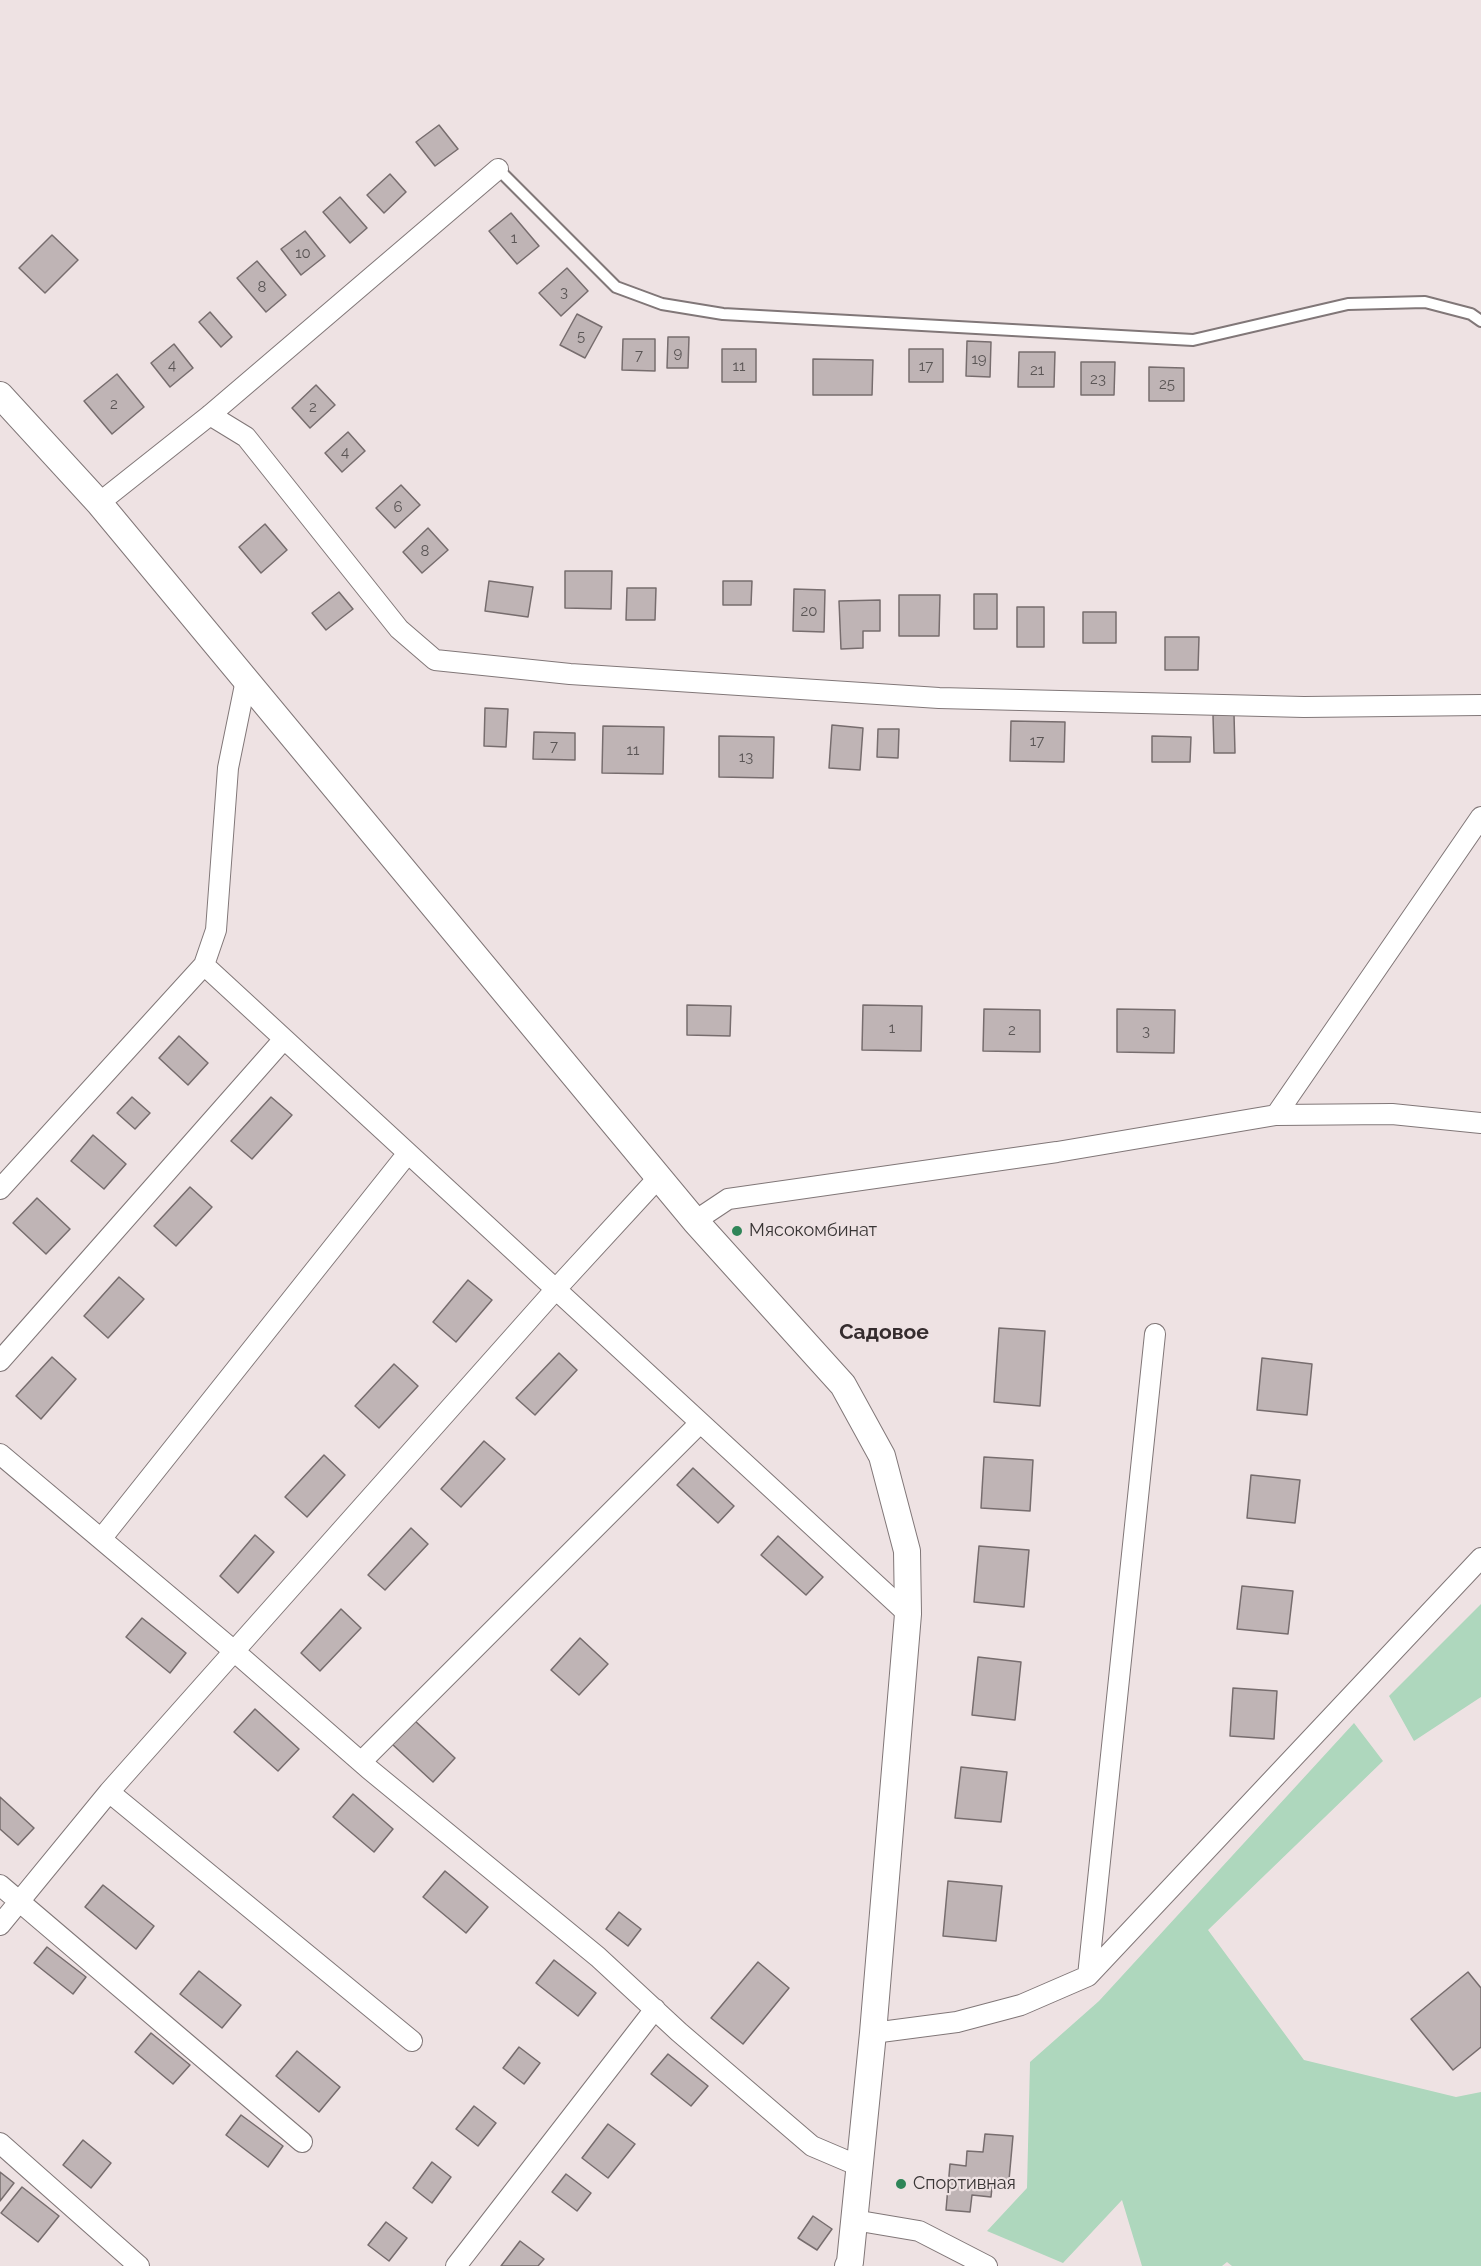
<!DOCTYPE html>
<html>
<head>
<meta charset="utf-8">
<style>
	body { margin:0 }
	canvas { display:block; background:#eee2e3 }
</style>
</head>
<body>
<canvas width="1481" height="2266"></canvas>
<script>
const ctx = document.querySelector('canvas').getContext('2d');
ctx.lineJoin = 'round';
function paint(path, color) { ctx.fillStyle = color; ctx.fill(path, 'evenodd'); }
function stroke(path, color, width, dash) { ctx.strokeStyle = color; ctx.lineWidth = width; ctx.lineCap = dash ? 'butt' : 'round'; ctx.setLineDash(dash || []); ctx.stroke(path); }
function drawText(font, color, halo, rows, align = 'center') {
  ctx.font = font + ' Raleway,sans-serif'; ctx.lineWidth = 4.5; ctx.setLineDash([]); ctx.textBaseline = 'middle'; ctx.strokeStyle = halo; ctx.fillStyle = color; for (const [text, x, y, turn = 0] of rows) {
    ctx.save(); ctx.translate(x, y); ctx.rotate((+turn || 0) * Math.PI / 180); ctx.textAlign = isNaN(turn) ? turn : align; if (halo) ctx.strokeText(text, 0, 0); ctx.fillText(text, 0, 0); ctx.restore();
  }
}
const green = new Path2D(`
	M1481,1604V1697L1414,1741L1389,1696Z
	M1354,1723L1383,1761L1208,1930L1304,2060L1456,2097L1481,2092V2266H1232L1227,2262L1222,2266H1142L1122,2200L1063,2263L987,2231L1027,2188L1030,2062L1099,2001Z`);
const building = new Path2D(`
	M439,125L458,149L435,166L416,142Z
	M390,174L406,192L384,213L367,195Z
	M340,197L367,228L350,243L323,212Z
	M511,213L539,246L517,264L489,231Z
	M305,231L325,256L301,275L281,249Z
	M52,235L78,260L45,293L19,268Z
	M257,261L286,295L266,312L237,278Z
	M567,268L588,291L561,316L539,293Z
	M210,312L232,337L221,347L199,322Z
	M577,314L602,327L585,358L560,345Z
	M668,337H689L688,368H667Z
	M623,339H655V371L622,370Z
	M967,341L991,342L990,377L966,376Z
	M174,344L193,368L170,387L151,363Z
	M722,349H756V382H722Z
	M909,349H943V382H909Z
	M1019,352H1055L1054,387H1018Z
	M813,359L873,360L872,395H813Z
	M1081,362H1115L1114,395H1081Z
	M1149,367L1184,368V401H1149Z
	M117,374L144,407L112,434L84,401Z
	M316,385L335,405L310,428L292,408Z
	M348,432L365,451L342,472L325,453Z
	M401,485L420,505L395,528L376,508Z
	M265,524L287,550L261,573L239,547Z
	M428,528L448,550L422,573L403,552Z
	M565,571H612L611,609L565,608Z
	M489,581L533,587L528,617L485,611Z
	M723,581H752L751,605H723Z
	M627,588H656L655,620H626Z
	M794,589L825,590L824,632L793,631Z
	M339,592L353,609L326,630L312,613Z
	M974,594H997V629H974Z
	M899,595H940L939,636H899Z
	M880,600V631H863V648L841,649L839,601Z
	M1017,607H1044V647H1017Z
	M1083,612H1116V643H1083Z
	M1165,637H1199L1198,670H1165Z
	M485,708L508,709L506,747L484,746Z
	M1234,714L1235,753H1214L1213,715Z
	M1011,721L1065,722L1064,762L1010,761Z
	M832,725L863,728L860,770L829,768Z
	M603,726L664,727L663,774L602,773Z
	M878,729H899L898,758L877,757Z
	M534,732L575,733V760L533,759Z
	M719,736L774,737L773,778L719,777Z
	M1152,736L1191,737L1190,762H1152Z
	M687,1005L731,1006L730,1036L687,1035Z
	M863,1005L922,1006L921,1051L862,1050Z
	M984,1009L1040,1010V1052L983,1051Z
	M1117,1009L1175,1010L1174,1053L1117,1052Z
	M179,1036L208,1063L188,1085L159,1058Z
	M132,1097L150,1113L135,1129L117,1113Z
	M271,1097L292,1115L252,1159L231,1141Z
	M93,1135L126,1164L104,1189L71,1161Z
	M190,1187L212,1207L176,1246L154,1226Z
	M37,1198L70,1229L46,1254L13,1223Z
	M119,1277L144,1299L108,1338L84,1316Z
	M468,1280L492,1300L456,1342L433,1322Z
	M999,1328L1045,1331L1040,1406L994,1402Z
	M559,1353L577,1370L535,1415L516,1398Z
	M52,1357L76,1379L41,1419L16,1396Z
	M1262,1358L1312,1364L1307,1415L1257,1410Z
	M394,1364L418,1386L379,1428L355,1406Z
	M484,1441L505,1459L461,1507L441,1489Z
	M324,1455L345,1475L307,1517L285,1497Z
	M984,1457L1033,1460L1030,1511L981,1508Z
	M693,1468L734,1506L718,1523L677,1485Z
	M1251,1475L1300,1480L1295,1523L1247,1518Z
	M411,1528L428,1544L385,1590L368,1575Z
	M255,1535L274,1552L238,1593L220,1576Z
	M778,1536L823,1577L806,1595L761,1555Z
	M979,1546L1029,1550L1024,1607L974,1602Z
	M1242,1586L1293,1591L1288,1634L1237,1629Z
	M341,1609L361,1628L320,1671L301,1653Z
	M142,1618L186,1653L170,1673L126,1637Z
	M580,1638L608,1664L579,1695L551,1670Z
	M978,1657L1021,1662L1015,1720L972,1715Z
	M1233,1688L1277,1691L1274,1739L1230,1736Z
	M255,1709L299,1749L278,1771L234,1732Z
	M414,1720L455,1758L433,1782L392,1744Z
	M961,1767L1007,1772L1001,1822L955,1818Z
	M353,1794L393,1829L374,1852L333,1817Z
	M0,1797L34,1828L18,1845L0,1829Z
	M445,1871L488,1907L466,1933L423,1897Z
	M948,1881L1002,1886L996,1941L943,1936Z
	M103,1885L154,1926L136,1949L85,1907Z
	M619,1912L641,1929L628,1946L606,1929Z
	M47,1947L86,1977L73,1994L34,1963Z
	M554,1960L596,1993L578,2016L536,1983Z
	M758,1962L789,1988L743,2044L711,2018Z
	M199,1971L241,2005L222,2028L180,1994Z
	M1468,1972L1481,1988V2047L1453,2070L1411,2019Z
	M151,2033L190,2065L173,2084L135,2052Z
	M519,2047L540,2063L524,2084L503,2068Z
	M297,2051L340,2087L319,2112L276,2076Z
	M668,2054L708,2086L691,2106L651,2074Z
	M474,2106L496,2123L478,2146L456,2129Z
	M241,2115L283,2146L268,2167L226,2135Z
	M608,2124L635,2144L608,2178L582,2158Z
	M985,2134L1013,2136L1009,2180L993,2178L991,2197L972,2195L970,2212L946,2210L950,2164L966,2166L967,2151L983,2152Z
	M83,2140L111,2163L91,2188L63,2165Z
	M432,2162L451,2177L432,2203L413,2188Z
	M0,2172L14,2183L0,2201Z
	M566,2174L591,2193L577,2211L552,2192Z
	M22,2187L59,2216L38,2242L1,2213Z
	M813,2216L832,2229L817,2250L798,2238Z
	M386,2222L407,2238L389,2261L368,2245Z
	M520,2241L544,2259L538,2266H501Z`);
const service = new Path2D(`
	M498,169L616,287L662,304L723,314L1193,340L1348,304L1425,302L1471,314L1481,321`);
const minor = new Path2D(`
	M210,415L246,437L399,629L435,660L570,674L939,698L1304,707L1481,705
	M99,503L210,415L498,169
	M204,965L908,1614
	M1276,1115L1392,1114L1481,1123
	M0,1189L204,965L216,930L228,768L246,680
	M695,1221L728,1199L1057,1152L1276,1115L1481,817
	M0,1361L284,1039
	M0,1454L234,1651L369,1769L598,1957L679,2032L812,2146L859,2166
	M101,1539L408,1153
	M361,1762L700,1423
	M109,1792L412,2041
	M0,1885L302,2142
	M0,1925L109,1792L556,1289L659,1177
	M1088,1976L1155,1334
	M873,2033L957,2022L1021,2005L1088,1976L1481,1558
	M0,2143L139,2266
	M854,2220L919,2231L987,2266
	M456,2266L655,2009`);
const tertiary = new Path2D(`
	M0,395L99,503L695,1221L843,1385L882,1456L907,1551L908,1614L873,2033L850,2262L848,2266`);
const markers = [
	[737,1231,6,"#2f8558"],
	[901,2184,6,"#2f8558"]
];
const numberNames = [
	["1",514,238],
	["10",303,253],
	["8",262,287],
	["3",564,292],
	["5",581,336],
	["9",678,353],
	["7",639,355],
	["19",979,359],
	["4",172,365],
	["11",739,366],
	["17",926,366],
	["21",1037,370],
	["23",1098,379],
	["25",1167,384],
	["2",114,404],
	["2",313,407],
	["4",345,452],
	["6",398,507],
	["8",425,551],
	["20",809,611],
	["17",1037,741],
	["7",554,746],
	["11",633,750],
	["13",746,757],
	["1",892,1028],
	["2",1012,1030],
	["3",1146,1031]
];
const poiNames = [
	["Мясокомбинат",749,1231],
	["Спортивная",913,2184]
];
const quarterNames = [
	["Садовое",884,1333]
];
paint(green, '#aed7bd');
paint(building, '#bfb4b5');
stroke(building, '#776d6e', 1.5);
stroke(service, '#817778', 14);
stroke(minor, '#817778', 22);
stroke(tertiary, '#817778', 28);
stroke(service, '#fff', 10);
stroke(minor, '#fff', 20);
stroke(tertiary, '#fff', 26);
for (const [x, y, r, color] of markers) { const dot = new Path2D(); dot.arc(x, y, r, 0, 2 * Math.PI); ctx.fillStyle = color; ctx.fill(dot); stroke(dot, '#eee2e3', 2); }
drawText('15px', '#5a5555', null, numberNames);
drawText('18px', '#393535', '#eee2e3', poiNames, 'left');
drawText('bold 21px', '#352c2e', '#eee2e3', quarterNames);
</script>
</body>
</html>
